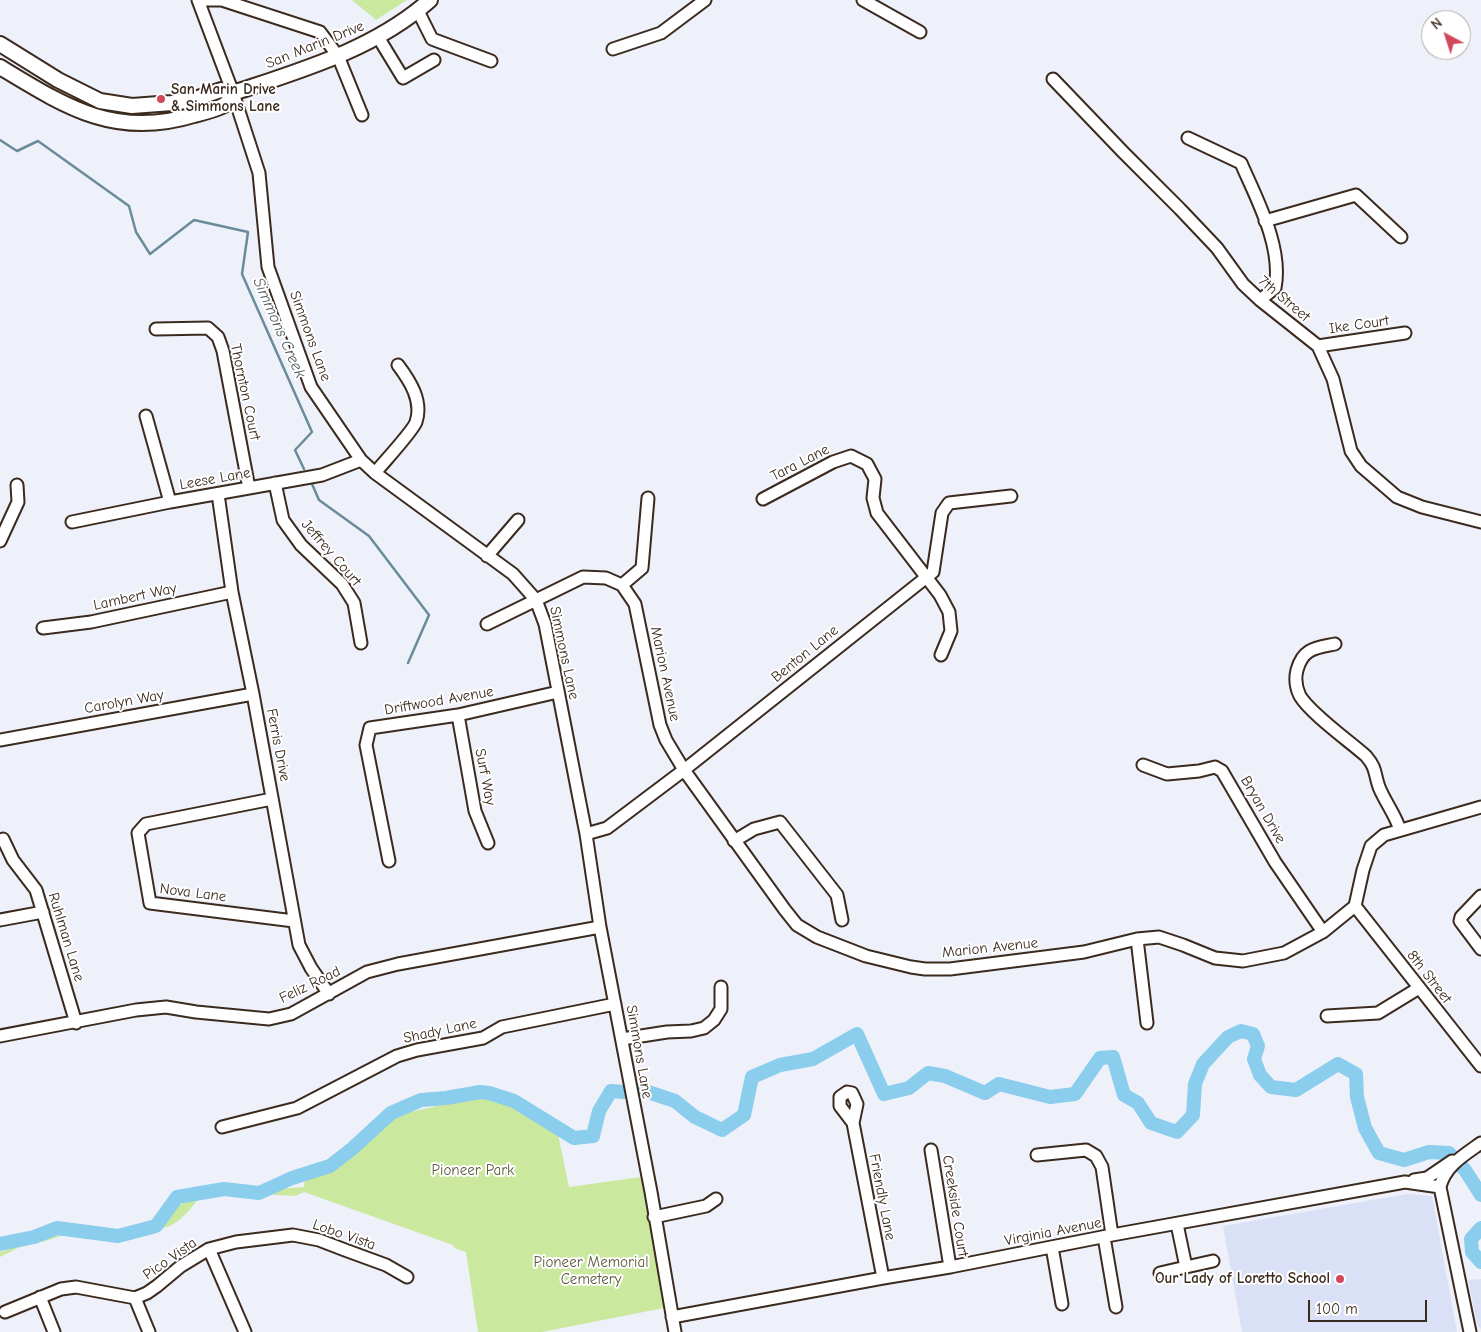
<!DOCTYPE html>
<html>
<head>
<meta charset="utf-8">
<style>
	body { margin:0 }
	#map { position:relative; width:1481px; height:1332px; overflow:hidden; background:#eef1fa; font-family:"Comic Neue",sans-serif }
	canvas { display:block }
	.north { position:absolute; left:1421px; top:10px; width:50px; height:50px; box-sizing:border-box; background:#fff; border:1px solid #b1aaa5; border-radius:50%; rotate:320deg; font-size:14px; font-weight:700; line-height:20px; text-align:center; color:#3b2a1e }
	.north::after { content:''; display:block; margin:auto; width:18px; height:22px; background:#d1495b; clip-path:polygon(50% 0,100% 100%,50% 72%,0 100%) }
	.scale { position:absolute; left:1308px; top:1300px; width:119px; height:22px; box-sizing:border-box; border:2px solid #3b2a1e; border-top:0; padding-left:6px; font-size:15px; line-height:18px; white-space:nowrap; color:#3b2a1e; -webkit-text-stroke:4px #fff; paint-order:stroke }
</style>
</head>
<body>
<div id="map">
<canvas width="1481" height="1332"></canvas>
<div class="north">N</div>
<div class="scale">100 m</div>
</div>
<script>
const ctx = document.querySelector('canvas').getContext('2d');
ctx.lineJoin = 'round';
function paint(path, color) { ctx.fillStyle = color; ctx.fill(path, 'evenodd'); }
function stroke(path, color, width, dash) { ctx.strokeStyle = color; ctx.lineWidth = width; ctx.lineCap = dash ? 'butt' : 'round'; ctx.setLineDash(dash || []); ctx.stroke(path); }
function drawText(font, color, halo, rows, align = 'center') {
  ctx.font = font + ' "Comic Neue",sans-serif'; ctx.lineWidth = 4; ctx.setLineDash([]); ctx.textBaseline = 'middle'; ctx.strokeStyle = halo; ctx.fillStyle = color; for (const [text, x, y, turn = 0] of rows) {
    ctx.save(); ctx.translate(x, y); ctx.rotate((+turn || 0) * Math.PI / 180); ctx.textAlign = isNaN(turn) ? turn : align; if (halo) ctx.strokeText(text, 0, 0); ctx.fillText(text, 0, 0); ctx.restore();
  }
}
const built = new Path2D(`
	M1407,1194L1432,1196L1457,1332H1242L1223,1226Z
	M1481,1279V1329L1477,1324L1468,1280Z`);
const green = new Path2D(`
	M352,0H407L376,20Z
	M459,1093H489L517,1110L539,1111L556,1125L569,1187L641,1177L664,1308L542,1332H478L466,1252L454,1248L453,1245L304,1192L295,1196L245,1193L200,1197C189,1210 178,1227 159,1229V1215L200,1195L304,1187L305,1177L315,1172L378,1126L405,1113L433,1107Z
	M102,1228L103,1233L145,1235L126,1240L107,1241L82,1234L64,1235L49,1240L20,1247L0,1257V1252L44,1238Z`);
const stream = new Path2D(`
	M0,140L17,151L38,141L129,206L136,232L150,254L194,220L248,232L242,274L312,432L295,450L304,469
	M312,484L319,500L369,536L429,615L408,663`);
const river = new Path2D(`
	M642,1090L675,1101L695,1117L722,1130L744,1115L752,1077L780,1065L813,1059L857,1034L884,1094L909,1088L928,1073L945,1076L985,1093L999,1084L1050,1097L1075,1094L1100,1058L1113,1057L1124,1095L1138,1103L1151,1123L1177,1132L1193,1115L1195,1084L1203,1064L1228,1037L1241,1031L1253,1034L1258,1046L1254,1059L1260,1075L1271,1087L1296,1090L1338,1064L1356,1074L1357,1097L1365,1128L1379,1153L1404,1160L1429,1152L1449,1153L1465,1170L1481,1195
	M1481,1228L1471,1239L1472,1252L1481,1262
	M0,1244L34,1237L57,1228L118,1236L156,1226L177,1197L224,1189L259,1193L292,1178L330,1166L353,1148L391,1113L421,1100L446,1098L480,1092L489,1093L514,1101L574,1138L593,1136L599,1111L611,1091L624,1092`);
const minor = new Path2D(`
	M198,0L233,93L259,173L268,267L311,387L361,460L375,473L513,574L536,600L545,624L586,834L600,927L651,1192L675,1332
	M203,0H222L320,32L338,56L362,115
	M863,0L920,32
	M418,11L432,39L491,61
	M378,37L403,78L434,60
	M613,49L661,33L705,0
	M1053,79L1123,152L1180,209L1217,248L1243,284L1260,300L1318,346L1333,379L1351,451L1361,466L1397,497L1422,507L1481,522
	M1188,138L1241,163C1257,200 1283,247 1275,288L1260,300
	M1265,221L1356,195L1401,237
	M156,329L208,328L218,337L223,351L249,488
	M1318,346L1405,333
	M146,416L170,502
	M375,473C383,463 413,431 416,422C423,401 410,381 398,365
	M275,483L283,520L301,545L342,584L354,603L361,643
	M218,494L232,592L253,694L299,945L311,968L329,994
	M763,499L833,462L851,456L867,464L875,479L873,498L877,513L940,595L949,612L951,631L941,655
	M72,522L170,502L322,475L361,460
	M0,541L18,502L17,485
	M487,556L518,520
	M622,585L642,568L648,498
	M487,624L583,577L606,578L622,585L635,604L660,725L666,740L684,770L785,910L797,925L817,937L866,956L911,967L925,969H950L1084,952L1137,939L1159,937L1183,945L1215,958L1243,961L1284,953L1323,932L1355,906L1363,870L1371,846L1384,835L1481,807
	M43,628L91,622L232,592
	M1335,644C1316,648 1303,648 1297,670C1295,678 1296,688 1300,696C1310,713 1349,741 1366,756C1377,769 1374,773 1379,787C1385,802 1395,814 1400,830
	M458,715L475,811L488,843
	M0,740L253,694
	M1143,765L1167,774L1199,771L1215,767L1222,771L1275,862L1323,932
	M272,799L146,824L138,833L150,903L294,921
	M586,834L607,828L684,770L933,572L942,513L949,503L1011,496
	M3,839L13,860L36,890L76,1023
	M734,841L754,829L780,822L837,895L842,920
	M389,861L366,745L370,728L458,715L558,692
	M1481,896L1461,917L1460,921L1481,949
	M1355,906L1481,1066
	M0,920L43,912
	M1137,939L1147,1023
	M1327,1016L1378,1013L1419,988
	M0,1036L136,1010L166,1007L196,1012L269,1019L291,1014L367,972L398,964L600,927
	M622,1039L667,1032L691,1031L704,1028L714,1020L721,1009V987
	M853,1123L840,1106V1097L847,1092L852,1093L857,1104L853,1123L883,1278
	M222,1127L297,1108L397,1056L417,1050L483,1038L502,1027L615,1004
	M931,1150L950,1267
	M1037,1155L1086,1150L1096,1156L1102,1167L1112,1235
	M1414,1180L1427,1178L1452,1161
	M654,1217L706,1206L716,1199
	M1104,1237L1116,1307
	M1052,1247L1062,1304
	M209,1249L245,1332
	M1186,1267L1213,1261
	M1160,1273L1186,1267L1177,1224
	M40,1297L54,1332
	M135,1298L149,1332
	M5,1312L61,1289L76,1287L135,1298L147,1293L157,1286L181,1266L209,1249L236,1242L293,1235L319,1240L345,1250L386,1265L407,1277
	M672,1317L883,1278L950,1267L1112,1235L1405,1182L1440,1187
	M1470,1332L1440,1187C1445,1166 1464,1155 1481,1143`);
const major = new Path2D(`
	M0,44L58,80L100,101L132,106L172,103L192,100L221,90L233,93C302,70 375,49 430,0
	M0,67C66,107 115,139 194,115C202,113 222,108 227,103C229,101 231,96 233,93`);
const markers = [
	[161,99,5,"#d1495b"],
	[1340,1279,5,"#d1495b"]
];
const streetNames = [
	["San Marin Drive",315,45,-22],
	["7th Street",1284,299,40],
	["Ike Court",1359,325,-8],
	["Simmons Lane",310,336,70],
	["Thornton Court",245,392,78],
	["Tara Lane",800,463,-27],
	["Leese Lane",215,479,-10],
	["Jeffrey Court",331,553,49],
	["Lambert Way",135,597,-12],
	["Simmons Lane",564,653,78],
	["Benton Lane",805,654,-39],
	["Marion Avenue",665,674,78],
	["Driftwood Avenue",439,701,-10],
	["Carolyn Way",124,702,-10],
	["Ferris Drive",278,745,79],
	["Surf Way",485,777,79],
	["Bryan Drive",1263,810,60],
	["Nova Lane",193,893,7],
	["Ruhlman Lane",66,937,73],
	["Marion Avenue",990,948,-6],
	["8th Street",1429,977,52],
	["Feliz Road",310,985,-26],
	["Shady Lane",440,1031,-12],
	["Simmons Lane",639,1052,80],
	["Friendly Lane",882,1197,79],
	["Creekside Court",955,1206,81],
	["Virginia Avenue",1053,1232,-11],
	["Lobo Vista",344,1235,19],
	["Pico Vista",170,1259,-35]
];
const poiNames = [
	["San Marin Drive",171,90],
	["& Simmons Lane",171,107],
	["Our Lady of Loretto School",1330,1279,"right"]
];
const parkNames = [
	["Pioneer Park",473,1171],
	["Pioneer Memorial",591,1263],
	["Cemetery",591,1280]
];
const waterNames = [
	["Simmons Creek",279,328,66]
];
paint(built, '#dae0f5');
paint(green, '#cbe89f');
stroke(stream, '#6a8c9a', 2.5);
stroke(river, '#8acdec', 14);
stroke(minor, '#3b2a1e', 15);
stroke(major, '#3b2a1e', 18);
stroke(minor, '#fff', 11);
stroke(major, '#fff', 14);
for (const [x, y, r, color] of markers) { const dot = new Path2D(); dot.arc(x, y, r, 0, 2 * Math.PI); ctx.fillStyle = color; ctx.fill(dot); stroke(dot, '#fff', 2); }
drawText('15px', '#3b2a1e', '#fff', streetNames);
drawText('bold 15px', '#3b2a1e', '#fff', poiNames, 'left');
drawText('15px', '#5f5a3e', '#fff', parkNames);
drawText('italic 16px', '#535b5c', '#fff', waterNames);
</script>
</body>
</html>
